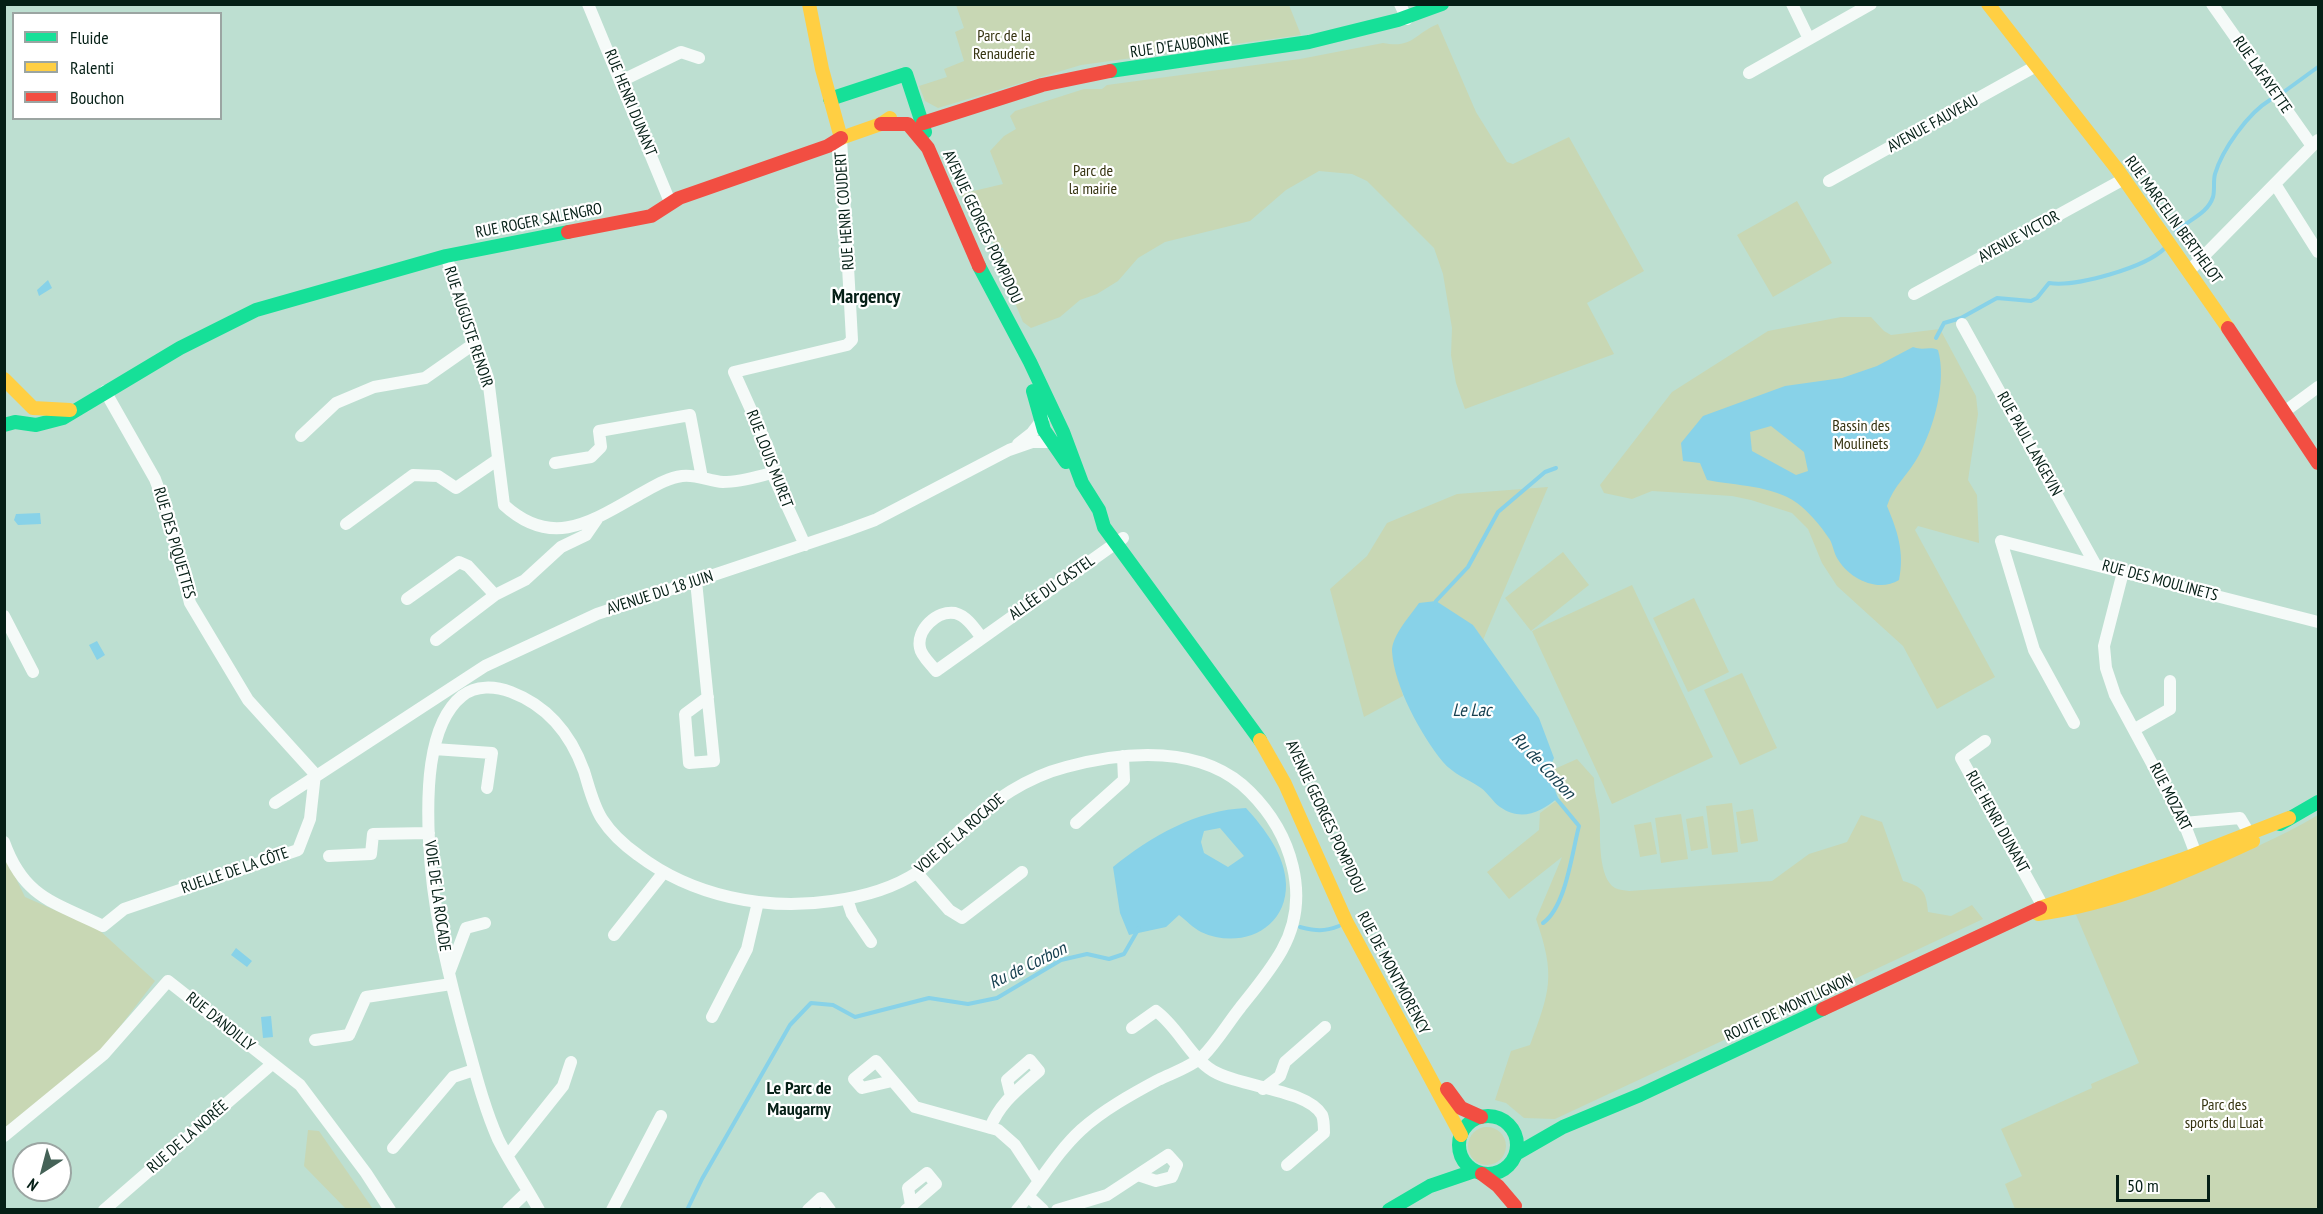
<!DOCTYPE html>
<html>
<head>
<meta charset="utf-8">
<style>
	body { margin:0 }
	#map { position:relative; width:2323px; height:1214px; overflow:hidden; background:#bddfd1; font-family:"PT Sans Narrow",sans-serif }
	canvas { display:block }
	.frame { position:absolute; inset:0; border:6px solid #051f16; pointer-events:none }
	.legend { position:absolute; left:12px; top:12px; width:210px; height:108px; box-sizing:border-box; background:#fff; border:2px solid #9ba5a2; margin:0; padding:8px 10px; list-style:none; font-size:18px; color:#051f16 }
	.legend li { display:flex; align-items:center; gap:12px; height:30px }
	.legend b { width:30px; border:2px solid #9ba5a2 }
	.north { position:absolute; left:12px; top:1142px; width:60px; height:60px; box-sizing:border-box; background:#fff; border:2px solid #9ba5a2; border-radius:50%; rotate:216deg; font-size:16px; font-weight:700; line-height:24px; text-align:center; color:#051f16 }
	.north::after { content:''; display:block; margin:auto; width:21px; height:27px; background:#456257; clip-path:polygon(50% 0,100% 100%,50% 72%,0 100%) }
	.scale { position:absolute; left:2116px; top:1175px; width:94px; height:27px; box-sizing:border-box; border:3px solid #051f16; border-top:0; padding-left:8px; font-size:18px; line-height:21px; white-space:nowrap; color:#051f16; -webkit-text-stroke:4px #fff; paint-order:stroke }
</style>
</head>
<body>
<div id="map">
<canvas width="2323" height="1214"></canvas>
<div class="frame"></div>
<ul class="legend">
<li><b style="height:8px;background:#16e098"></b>Fluide</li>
<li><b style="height:8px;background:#ffcf43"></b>Ralenti</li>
<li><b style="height:8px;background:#f24e42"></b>Bouchon</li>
</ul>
<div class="north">N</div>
<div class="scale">50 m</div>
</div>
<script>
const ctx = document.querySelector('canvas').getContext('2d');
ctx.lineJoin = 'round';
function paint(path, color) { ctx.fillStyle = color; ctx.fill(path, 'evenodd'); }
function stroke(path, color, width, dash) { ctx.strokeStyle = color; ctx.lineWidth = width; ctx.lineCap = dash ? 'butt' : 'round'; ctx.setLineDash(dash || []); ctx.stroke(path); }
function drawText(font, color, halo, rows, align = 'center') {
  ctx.font = font + ' "PT Sans Narrow",sans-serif'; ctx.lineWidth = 4.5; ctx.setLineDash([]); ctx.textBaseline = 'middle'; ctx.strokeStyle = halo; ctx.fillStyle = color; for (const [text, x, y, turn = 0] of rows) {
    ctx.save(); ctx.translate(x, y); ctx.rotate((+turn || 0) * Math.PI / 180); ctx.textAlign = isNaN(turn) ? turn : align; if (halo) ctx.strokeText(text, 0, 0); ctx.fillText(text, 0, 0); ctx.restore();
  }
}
const green = new Path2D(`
	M956,5H1289L1301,35L1081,65L938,108L925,101L919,86L947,77L944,69L964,61L955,32L964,28Z
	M1438,24L1476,112L1507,162L1513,164L1569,137L1644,271L1587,303L1614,354L1465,409L1456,383L1451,355L1452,328L1443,274L1434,248L1367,181L1352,174L1319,171L1286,190L1250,221L1165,242L1138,258L1118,281L1097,294L1080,300L1060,317L1031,328L1023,322L1002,272L1007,263L1003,248L994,245L989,231L980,234L961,194L1003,184L990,151L1004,136L1016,129L1010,116L1015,111L1084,89H1102L1107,85L1300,59L1383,43C1413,49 1415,33 1438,24Z
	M1797,201L1832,263L1773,297L1737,235Z
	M1841,317H1871L1884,331L1891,335L1940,329L1976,396L1978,414L1968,480L1977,495L1979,543L1918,526L1915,530L1995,677L1937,709L1903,646L1837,586L1822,563L1808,529L1792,513L1751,500L1732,496L1652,491L1632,499L1604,493L1600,485L1672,392L1768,331Z
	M1548,487L1483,640L1473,625L1398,675L1403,696L1364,717L1330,589L1367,556L1387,523L1457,494Z
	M1563,552L1589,585L1531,631L1505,598Z
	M1632,585L1713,757L1612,804L1532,631Z
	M1694,598L1729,672L1688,692L1653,618Z
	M1742,673L1777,748L1740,765L1704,690Z
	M1577,759L1594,778C1594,793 1599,805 1600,820C1600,836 1598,878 1615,888C1619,890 1625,890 1629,891L1772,881L1809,854L1847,842L1861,815L1882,822L1903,881C1923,887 1926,891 1928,912L1951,916L1972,905L1983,919L1555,1119L1524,1118L1506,1103L1495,1100L1511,1051L1530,1045C1550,991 1556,976 1536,919L1562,857L1509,899L1487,872L1539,830L1540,813L1560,798L1550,771Z
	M1732,803L1738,852L1712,855L1706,806Z
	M1753,809L1758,841L1741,844L1736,812Z
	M1681,814L1688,859L1661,863L1655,818Z
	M2318,815V1209H2015L2005,1184L2022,1176L2001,1129L2092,1088L2091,1084L2139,1063L2074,910C2158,884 2242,860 2318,815Z
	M1703,816L1708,848L1691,851L1686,819Z
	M1651,822L1657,854L1640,857L1634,825Z
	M4,854L25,897L98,929L155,981L102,1050L4,1128Z
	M1468 1146a19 19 0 1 1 38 0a19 19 0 1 1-38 0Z
	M308,1130L319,1131L373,1209H346L304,1166Z`);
const water = new Path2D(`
	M48,280L52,288L39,296L37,290Z
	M1913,347C1923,351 1929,346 1938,350C1947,381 1934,427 1919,455C1909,474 1893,486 1887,506C1897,530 1905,552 1899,580C1878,593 1849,579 1837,558C1833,551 1833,543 1828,537C1821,526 1807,510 1797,503C1772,485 1736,486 1707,480L1700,463L1683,461L1681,443L1703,416L1785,386L1842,378L1877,366ZM1771,426L1804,452L1808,471L1796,475L1752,451L1750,432Z
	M40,513L41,524L18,525L14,520L16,514Z
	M1436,601L1473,625L1539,718L1554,758L1548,771L1558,798C1540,812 1522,822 1500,807C1493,802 1488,793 1481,788C1468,779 1453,774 1443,762C1421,735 1394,686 1392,651C1392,635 1411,615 1419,603Z
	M97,641L105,655L97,660L89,645Z
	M1246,808C1265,829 1285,855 1286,884C1287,930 1240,950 1201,932C1193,928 1186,920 1179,915L1166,927L1129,935L1120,913L1113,867C1151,836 1197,810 1246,808ZM1220,828L1244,856L1228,867L1204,853L1201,842L1204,831Z
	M236,948L252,961L247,967L231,955Z
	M271,1016L273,1037L263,1038L261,1017Z`);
const stream = new Path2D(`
	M2285,91L2318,67
	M2176,232C2187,220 2207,215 2213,197C2215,190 2213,181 2215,174C2222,150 2248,113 2270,100
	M1936,338L1944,323L1961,318L1997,298L2031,301L2037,298L2049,283C2076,287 2145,268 2165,248
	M1435,606L1436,601L1468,567L1498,512L1545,472L1556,468
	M1543,923C1566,907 1572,852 1579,826L1555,797
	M1300,927C1316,931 1324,932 1339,926
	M687,1210L702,1179L790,1025L811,1003L833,1005L855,1017L929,998L968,1004L997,998L1061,960L1087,954L1109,959L1124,954L1139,928`);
const street = new Path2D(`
	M588,4L670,202
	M1400,4L1407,19
	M1792,4L1809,39
	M2212,4L2312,146
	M1749,73L1871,4
	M621,81L681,52L699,58
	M1829,181L2036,66
	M2275,184L2318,252
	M446,256L488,378L504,505C552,549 591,522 640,494C653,487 667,478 682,476C696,474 709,481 723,482C740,482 756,477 772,473
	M2190,270L2318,140
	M1914,294L2124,179
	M1962,324L2095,564
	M105,391L155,479L168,514L190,603L248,700L315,774
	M2284,412L2318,387
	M301,436L336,403L374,387L425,378L475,343
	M1018,444L1032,433L1045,416
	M555,463L591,457L601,447L599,431L690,415L702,478
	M346,524L413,475L438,476L456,488L497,460
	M805,545L772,473L769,450L734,372L847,345L852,340L841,138
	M2123,572L2104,646L2106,668L2115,695L2184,823L2199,862
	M696,581L714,761L689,763L685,714L708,697
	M407,599L459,562L468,566L495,595L525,580L561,547L586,535L597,519
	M4,616L33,672
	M982,638C975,629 967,616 955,613C937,610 916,630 920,648C921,656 932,665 936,671L1123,538
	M436,640L495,595
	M2074,723L2034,650L2001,541L2318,622
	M2135,729L2170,709V681
	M1985,741L1961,758L2046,912
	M434,749L492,753L487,788
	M275,803L485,666L597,614L845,531L875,520L1009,450L1032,442H1057
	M1076,823L1124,780L1123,756
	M2184,823L2240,818L2249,833
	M4,842C24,898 54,902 103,926L124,909L298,850L310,819L315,774
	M329,856L371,854L373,834L429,833
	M917,873L949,910L962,918L1022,872
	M847,899L852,914L871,942
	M614,935L664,872
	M449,973L466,928L485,923
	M712,1017L747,949L758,902
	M1132,1028L1156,1011C1178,1027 1190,1057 1213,1071C1242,1088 1307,1089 1322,1115C1324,1120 1324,1128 1324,1133L1287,1165
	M315,1040L349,1035L366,997L451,984
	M892,1081L862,1088L854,1079L876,1061L915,1107L998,1130L1015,1145L1038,1180
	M1263,1089L1280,1076L1285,1062L1325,1027
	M990,1128C1000,1102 1019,1089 1039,1071L1030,1060L1007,1080L1011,1096
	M4,1136L104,1054L168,981L300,1085L366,1173L390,1210
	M393,1148L453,1077L474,1070
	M508,1155L563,1086L571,1062
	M1028,1196L1043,1210
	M104,1210L272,1064
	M508,1210L528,1191
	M539,1210C526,1186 510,1163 498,1139C483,1105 474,1067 464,1032C447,969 432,907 429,841C427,799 426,725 462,696C476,685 495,686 511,692C548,706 571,735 584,771C589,787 593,805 602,819C611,833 624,845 638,855C692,896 765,911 832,901C862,897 892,889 918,872C932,862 942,848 954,836C986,805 1023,778 1066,767C1125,751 1203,744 1250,792C1291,833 1312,896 1282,950C1271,970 1255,989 1240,1008C1228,1023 1217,1042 1203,1056C1191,1067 1172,1073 1158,1080C1132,1094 1103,1110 1081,1130C1056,1153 1039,1184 1017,1210
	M612,1210L661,1116
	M808,1210L821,1198L830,1210
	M906,1210L936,1184L927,1173L908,1188L911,1205
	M1057,1210L1107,1195L1168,1155L1177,1165L1172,1177L1156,1181L1138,1175`);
const fast = new Path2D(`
	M1110,71L1309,42L1398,20L1442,4
	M830,99L906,74L925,132
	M979,266L1030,362L1063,432L1082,483L1099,510L1104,527L1260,740
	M1033,391L1044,430L1066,462
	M4,425L15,422L36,425L63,418L180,348L256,310L446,256L568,232
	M2280,824L2318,802
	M1459 1145a29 29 0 1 1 58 0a29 29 0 1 1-58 0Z
	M1516,1154L1563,1127L1640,1095L1823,1009
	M1389,1210L1430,1186L1474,1171`);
const slow = new Path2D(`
	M809,4L822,69L841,138L881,124L890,118
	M1988,4L2117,169L2228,328
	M4,379L33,408L70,410
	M1260,740L1285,784L1346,921L1461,1135
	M2040,908L2181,860L2289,818
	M2038,914C2114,904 2184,873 2253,841`);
const jam = new Path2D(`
	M923,123L1042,85L1110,71
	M881,124H908L928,148L979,266
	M568,232L651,216L679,198L828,146L841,138
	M2228,328L2318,463
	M1823,1009L2040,908
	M1447,1089L1461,1108L1481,1117
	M1482,1174L1498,1186L1515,1206`);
const parkNames = [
	["Parc de la",1004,36],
	["Renauderie",1004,54],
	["Parc de",1093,171],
	["la mairie",1093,189],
	["Bassin des",1861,426],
	["Moulinets",1861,444],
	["Parc des",2224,1105],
	["sports du Luat",2224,1123]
];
const streetNames = [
	["RUE D'EAUBONNE",1180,46,-8],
	["RUE LAFAYETTE",2262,75,55],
	["RUE HENRI DUNANT",630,103,68],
	["AVENUE FAUVEAU",1933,124,-29],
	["RUE HENRI COUDERT",845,211,-94],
	["RUE MARCELIN BERTHELOT",2173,220,54],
	["RUE ROGER SALENGRO",539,221,-11],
	["AVENUE GEORGES POMPIDOU",982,227,65],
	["AVENUE VICTOR",2019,237,-29],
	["RUE AUGUSTE RENOIR",468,327,72],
	["RUE PAUL LANGEVIN",2029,444,61],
	["RUE LOUIS MURET",769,459,69],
	["RUE DES PIQUETTES",174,543,74],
	["RUE DES MOULINETS",2160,581,15],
	["ALLÉE DU CASTEL",1052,588,-35],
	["AVENUE DU 18 JUIN",660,593,-18],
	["RUE MOZART",2170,797,63],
	["AVENUE GEORGES POMPIDOU",1325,817,65],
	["RUE HENRI DUNANT",1997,822,61],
	["VOIE DE LA ROCADE",960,834,-41],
	["RUELLE DE LA CÔTE",235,871,-19],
	["VOIE DE LA ROCADE",437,896,82],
	["RUE DE MONTMORENCY",1393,973,62],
	["ROUTE DE MONTLIGNON",1789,1008,-25],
	["RUE D'ANDILLY",220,1022,39],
	["RUE DE LA NORÉE",188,1137,-41]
];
const waterNames = [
	["Le Lac",1472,711],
	["Ru de Corbon",1543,766,47],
	["Ru de Corbon",1028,966,-26]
];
const neighbourhoodNames = [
	["Le Parc de",799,1089],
	["Maugarny",799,1110]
];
const quarterNames = [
	["Margency",866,297]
];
paint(green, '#c8d7b4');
paint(water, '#88d2e8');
stroke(stream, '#88d2e8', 4);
stroke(street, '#f5faf8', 12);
stroke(fast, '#16e098', 14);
stroke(slow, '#ffcf43', 14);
stroke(jam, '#f24e42', 14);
drawText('16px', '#353310', '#fff', parkNames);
drawText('16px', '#051f16', '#fff', streetNames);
drawText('italic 18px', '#174050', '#fff', waterNames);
drawText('bold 18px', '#051f16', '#fff', neighbourhoodNames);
drawText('bold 20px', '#051f16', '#fff', quarterNames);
</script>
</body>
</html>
